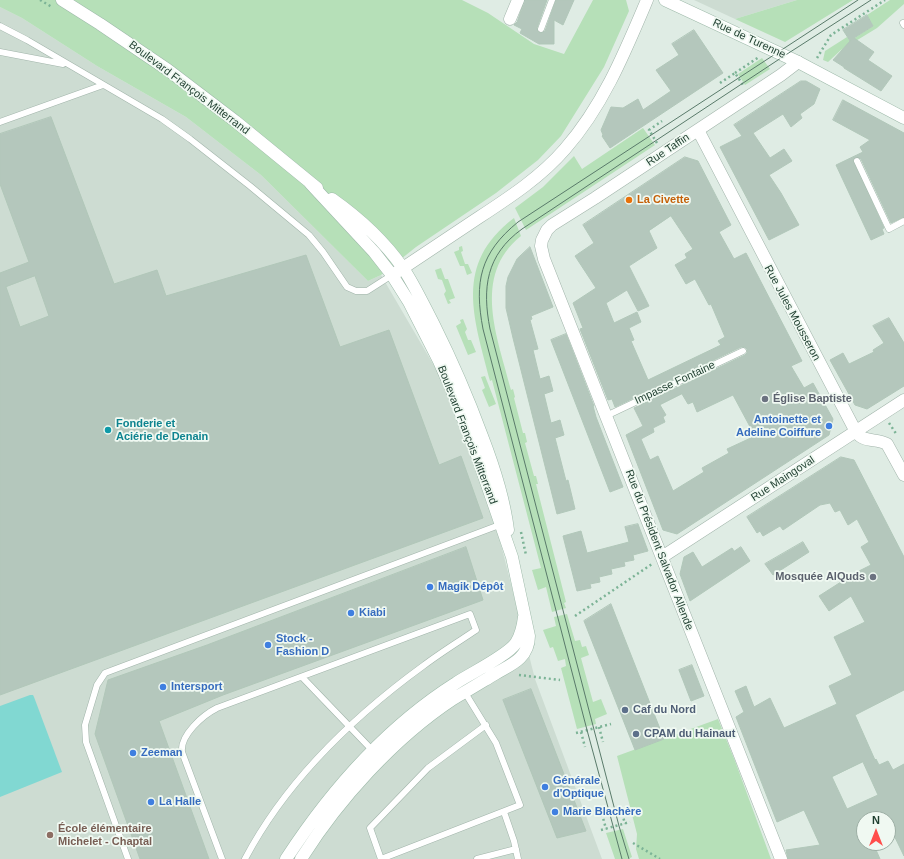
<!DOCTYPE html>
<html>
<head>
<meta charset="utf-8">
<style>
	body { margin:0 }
	#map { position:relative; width:904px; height:859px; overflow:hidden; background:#dfece4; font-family:Helvetica,sans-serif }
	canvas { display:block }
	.north { position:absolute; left:856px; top:811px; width:40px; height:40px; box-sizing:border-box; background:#f0f9f2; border:1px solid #9caea4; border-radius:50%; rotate:0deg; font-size:11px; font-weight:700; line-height:16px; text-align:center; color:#1e3e2f }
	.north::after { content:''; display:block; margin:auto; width:14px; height:18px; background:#ff4e4b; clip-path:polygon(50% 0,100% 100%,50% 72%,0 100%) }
</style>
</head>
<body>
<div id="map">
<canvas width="904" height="859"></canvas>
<div class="north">N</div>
</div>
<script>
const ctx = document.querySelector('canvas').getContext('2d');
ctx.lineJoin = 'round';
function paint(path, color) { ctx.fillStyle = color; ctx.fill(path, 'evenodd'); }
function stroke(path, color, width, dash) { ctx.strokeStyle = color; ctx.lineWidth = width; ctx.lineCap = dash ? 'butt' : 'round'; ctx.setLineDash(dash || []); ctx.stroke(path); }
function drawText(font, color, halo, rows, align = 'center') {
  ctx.font = font + ' Helvetica,sans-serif'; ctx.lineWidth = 3.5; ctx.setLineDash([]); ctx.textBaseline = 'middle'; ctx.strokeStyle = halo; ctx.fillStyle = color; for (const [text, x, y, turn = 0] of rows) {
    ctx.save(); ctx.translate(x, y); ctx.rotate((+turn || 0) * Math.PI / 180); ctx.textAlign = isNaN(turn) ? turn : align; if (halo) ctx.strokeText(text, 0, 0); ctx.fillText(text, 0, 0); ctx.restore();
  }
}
const built = new Path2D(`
	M694,0H797L735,19Z
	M0,7L22,18L97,66L186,117L261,175L368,281L381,275L440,376L468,440L495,521L535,679L602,859H0Z`);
const green = new Path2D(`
	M0,0H462L488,13L534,44L564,54L593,0H626L629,11L604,67L561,136L538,160L496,193L416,247L381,275L368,281L261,175L186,117L97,66L22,18L0,7Z
	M797,0H853L785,42L735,19Z
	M890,0H904V4L877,28L841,50L828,62L823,60L825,51L847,37L850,41L873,26L867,15Z
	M762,58L770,69L745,85L738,74Z
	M643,128L655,145L526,230L515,208L543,187L574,156L582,169Z
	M514,218L521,236C471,276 498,338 511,390L513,389L515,397L514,398L523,433H525L527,442L525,443L534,476H536L538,484H536L566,602L564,603L566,608L552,612L546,587L538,590L532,570L541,568L492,380L490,381C474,318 453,264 514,218Z
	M462,246L463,251L461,252L465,264H468L472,273L467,275L464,266H460L454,252L459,250V247Z
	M441,268L445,279H448L455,298L449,300L451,303L448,304L444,294L446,291L442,280L438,279L435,270Z
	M463,319L467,329L465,332L468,340H471L476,352L468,355L456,326L461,323L460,320Z
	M485,376L496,404L489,407L482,390L485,388L481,377Z
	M567,614L575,641L580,640L582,647L586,646L589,655L581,658L593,702L601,699L607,714L595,719L596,724L577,729L561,668L566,666L565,659L558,661L553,647L550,648L543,630L556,626L554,617Z
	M718,719L735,761L771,859H639L636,849L637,834L617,756Z
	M623,829L632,857L628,859H615L606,833Z`);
const water = new Path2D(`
	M30,695H33L34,697L62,772L0,797V706Z`);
const building = new Path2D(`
	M525,0H547L537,28L538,32L541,33L545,31L556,0H574L563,25L554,20V44H539L520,33L522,29L514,25L517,22Z
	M867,15L873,26L854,38L874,52L868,60L892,76L881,91L844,68V67L833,60L851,40L850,41L843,30Z
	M694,30L723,73L610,148L602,136L603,135L601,130L611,107L623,108L638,99L643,110L671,91L656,70L679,55L672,44Z
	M801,81H806L820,89L814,104L800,114L802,118L791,127L783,114L753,133L770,158L784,149L792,161L769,175L781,193L799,225L769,240L720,147L742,136L734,125Z
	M843,100L904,133V217L891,223L861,159L857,157L853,160L884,228L882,229L884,234L871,240L836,165L863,152L860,147L870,140L833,120Z
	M51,117L114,284L157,270L166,296L306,255L340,347L389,330L439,465L461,456L483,518L0,695V273L29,262L0,184V134ZM35,276L49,316L20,327L6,287Z
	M685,157L698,161L731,225L719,232L734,259L746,253L802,361L791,366L804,388L813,383L833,419L829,435L677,534L663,530L626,435L643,426L634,408L745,355L747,353V349L745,347H741L615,407L612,399L608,400L580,329L583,328L573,303L596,288L575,256L594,243L583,225ZM671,216L693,249L685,254L687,258L675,265L686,284L695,279L709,305L711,304L725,337L718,341L721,345L648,380L631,341L634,340L629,328L641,322L637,312L614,323L606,303L627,290L638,311L649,306L629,266L657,248L649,231ZM682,394L688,404L693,402L697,412L733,395L755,436L727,449L729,453L702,468L704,472L673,491L658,456L650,460L641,439L654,432L653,428L665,422L663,417L666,415L660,405Z
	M530,247L553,307L531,316L532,319L530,320L538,349L533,350L540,379L549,376L553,391L544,394L551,423L560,420L564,435L555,438L566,481L568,480L575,509L557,514L513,338L506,308V286L508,277L517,259Z
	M889,318L904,343V386L867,409L855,405L830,360L843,353L849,364L874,352L873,350L884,343L873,326Z
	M566,334L594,406H593L596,417L623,487L610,492L551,340Z
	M841,457L854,460L904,557V690L855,715L875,760L876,759L879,765L888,761L893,770L904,764V856L888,823V819H864V843H873L880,859H788L786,850L820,845L804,810L777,822L736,717L744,712L735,691L746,686L754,707L770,698L784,728L837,704L829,686L852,675L834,637L865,622L851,596L829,611L819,596L855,573L871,565L861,547L869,542L857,519L848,525L840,510L835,512L830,503L820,505L783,530L780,526L763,536L760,531L757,533L747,517ZM863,762L878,795L847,809L832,777Z
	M638,524L648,551L633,555L634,560L624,562L625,566L611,569L612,574L599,577L600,582L590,584L591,588L577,591L563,536L581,531L587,553L629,542L625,527Z
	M803,542L809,552L773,575L765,564Z
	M466,547L483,600L223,695L159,721L209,859H140L95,734L108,680L207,645Z
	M741,547L750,561L690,601L680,574L684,557L693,552L702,567L732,548L734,551Z
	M611,604L664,739L635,750L584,621Z
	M692,665L704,696L691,701L679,670Z
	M531,689L586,831L557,838L503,700Z`);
const path = new Path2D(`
	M40,0L52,7
	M817,58L831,35L885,0
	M735,73L759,57
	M720,83L735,73L743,85
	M657,143L649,130L662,121
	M889,423L897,435
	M521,532L526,555
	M575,616L652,564
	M519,675L560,680
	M599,727L603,742
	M581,732L585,747
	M576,733L611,724
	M621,809L625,824
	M602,814L606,829
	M601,830L630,822
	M633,843L660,859`);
const lane = new Path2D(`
	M903,23L904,25
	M0,26L27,40L162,119L190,139L250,186L309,235L323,252L347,287L356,291H367L392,275
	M541,29L552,0
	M0,52L63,64
	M0,122L103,85
	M857,161L889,229L904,221
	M606,416L743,351
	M302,677L373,751
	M504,812L514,841L518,859
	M128,859L86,742L85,725L97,685L105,673L502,524
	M222,859L182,752C180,735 203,715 217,708L470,614L476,630C458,642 440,653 423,666C353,717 286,781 245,859
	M381,859L520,805L496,743L464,691
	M381,859L370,828L428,768L486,725
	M477,859L516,849`);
const street = new Path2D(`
	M510,19L518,0
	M698,130L856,432C864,443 876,438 887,444L904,475
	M394,274C421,256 448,238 475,220C507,199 540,178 565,149C603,106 625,52 647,0
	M662,557L904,400
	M781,859L544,259L541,246L542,240L547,230L552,225L595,198L781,75L798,62`);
const secondary = new Path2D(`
	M62,0L100,24L168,70L235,121L317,188
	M665,0L798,62L904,118
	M332,199C359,218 384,241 403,268C415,286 424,306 434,325C452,361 468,398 482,436C494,467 504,497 508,530
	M286,859C331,790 385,728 456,683C471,673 507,656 516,643C521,635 523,626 524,617
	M301,859C338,800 394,738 453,699C467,691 480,683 495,674C503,669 513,665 520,658C526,652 529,644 529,636L512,557L475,450L451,388L439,361L409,302L392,275L374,252L310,183`);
const tram = new Path2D(`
	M622,859L587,730L483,329C474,282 480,253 518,222L858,0
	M629,859L619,826L490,329C482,288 486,255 522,229L784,56L871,0`);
const markers = [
	[629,200,4,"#e8710a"],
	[765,399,4,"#6b7280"],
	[829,426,4,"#3f7fe0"],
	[108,430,4,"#0f9aa8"],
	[873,577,4,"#6b7280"],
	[430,587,4,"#3f7fe0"],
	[351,613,4,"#3f7fe0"],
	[268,645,4,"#3f7fe0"],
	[163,687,4,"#3f7fe0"],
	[625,710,4,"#5c6f8a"],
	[636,734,4,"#5c6f8a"],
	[133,753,4,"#3f7fe0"],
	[545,787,4,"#3f7fe0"],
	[151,802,4,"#3f7fe0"],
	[555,812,4,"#3f7fe0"],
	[50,835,4,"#8d6e63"]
];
const streetNames = [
	["Rue de Turenne",749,39,25],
	["Boulevard François Mitterrand",189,88,37],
	["Rue Taffin",668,150,-34],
	["Rue Jules Mousseron",792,313,62],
	["Impasse Fontaine",675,383,-25],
	["Boulevard François Mitterrand",467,435,69],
	["Rue Maingoval",783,479,-33],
	["Rue du Président Salvador Allende",659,550,69]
];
const foodNames = [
	["La Civette",637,200]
];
const worshipNames = [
	["Église Baptiste",773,399],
	["Mosquée AlQuds",865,577,"right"]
];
const shopNames = [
	["Antoinette et",821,420,"right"],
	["Adeline Coiffure",821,433,"right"],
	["Magik Dépôt",438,587],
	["Kiabi",359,613],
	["Stock -",276,639],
	["Fashion D",276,652],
	["Intersport",171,687],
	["Zeeman",141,753],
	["Générale",553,781],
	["d'Optique",553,794],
	["La Halle",159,802],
	["Marie Blachère",563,812]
];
const cultureNames = [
	["Fonderie et",116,424],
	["Aciérie de Denain",116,437]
];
const serviceNames = [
	["Caf du Nord",633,710],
	["CPAM du Hainaut",644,734]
];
const educationNames = [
	["École élémentaire",58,829],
	["Michelet - Chaptal",58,842]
];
paint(built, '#cddcd2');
paint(green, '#b6e0b8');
paint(water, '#81d8d2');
paint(building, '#b4c7bc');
stroke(building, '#b1c7b9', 1);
stroke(lane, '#a1b4aa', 7);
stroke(street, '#a1b4aa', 13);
stroke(secondary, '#9db9a9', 13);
stroke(path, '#7cb396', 2.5, [2, 3]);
stroke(lane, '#fff', 6);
stroke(street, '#fff', 12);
stroke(secondary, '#fff', 12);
stroke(tram, '#597a6a', 1);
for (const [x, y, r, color] of markers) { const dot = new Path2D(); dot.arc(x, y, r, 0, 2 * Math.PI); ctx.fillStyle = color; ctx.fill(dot); stroke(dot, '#f0f9f2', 1.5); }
drawText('11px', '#1e3e2f', '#f0f9f2', streetNames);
drawText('bold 11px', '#c56008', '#f0f9f2', foodNames, 'left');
drawText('bold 11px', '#5b616d', '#f0f9f2', worshipNames, 'left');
drawText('bold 11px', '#366cbe', '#f0f9f2', shopNames, 'left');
drawText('bold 11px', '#0d838f', '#f0f9f2', cultureNames, 'left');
drawText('bold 11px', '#4e5e75', '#f0f9f2', serviceNames, 'left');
drawText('bold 11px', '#785e54', '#f0f9f2', educationNames, 'left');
</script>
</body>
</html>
